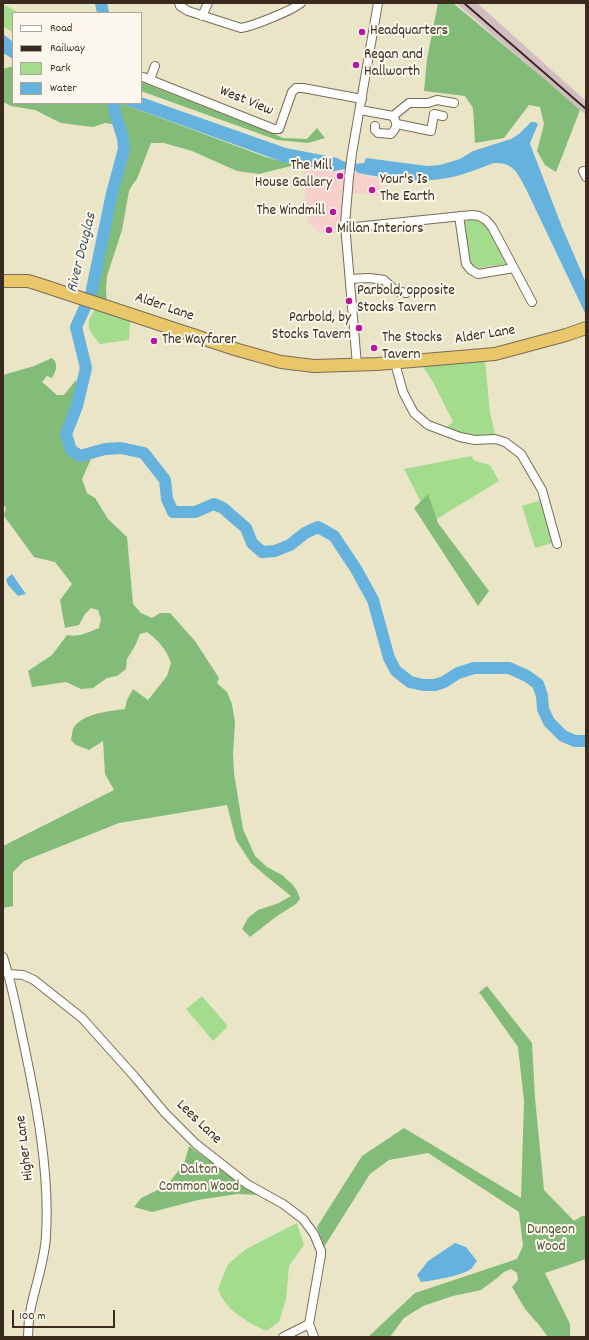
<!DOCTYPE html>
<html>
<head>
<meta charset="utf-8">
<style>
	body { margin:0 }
	#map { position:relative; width:589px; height:1340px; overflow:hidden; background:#ebe5c7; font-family:Dekko,sans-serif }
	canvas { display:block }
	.frame { position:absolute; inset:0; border:4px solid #3b2a1e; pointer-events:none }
	.legend { position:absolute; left:12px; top:12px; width:130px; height:92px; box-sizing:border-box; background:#fbf7ec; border:1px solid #aea59a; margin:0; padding:5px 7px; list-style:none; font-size:12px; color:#3b2a1e }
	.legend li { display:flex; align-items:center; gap:8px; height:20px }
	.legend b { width:20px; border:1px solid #aea59a }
	.scale { position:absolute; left:12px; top:1310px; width:103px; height:18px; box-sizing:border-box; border:2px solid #3b2a1e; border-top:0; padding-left:5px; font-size:12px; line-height:14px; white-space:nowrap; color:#3b2a1e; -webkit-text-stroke:3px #fbf7ec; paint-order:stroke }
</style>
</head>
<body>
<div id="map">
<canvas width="589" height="1340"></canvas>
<div class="frame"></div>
<ul class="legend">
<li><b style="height:5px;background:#fff"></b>Road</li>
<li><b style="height:5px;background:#3b2a1e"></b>Railway</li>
<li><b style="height:11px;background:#a4dc8d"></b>Park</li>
<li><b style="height:11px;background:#65b2de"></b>Water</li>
</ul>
<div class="scale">100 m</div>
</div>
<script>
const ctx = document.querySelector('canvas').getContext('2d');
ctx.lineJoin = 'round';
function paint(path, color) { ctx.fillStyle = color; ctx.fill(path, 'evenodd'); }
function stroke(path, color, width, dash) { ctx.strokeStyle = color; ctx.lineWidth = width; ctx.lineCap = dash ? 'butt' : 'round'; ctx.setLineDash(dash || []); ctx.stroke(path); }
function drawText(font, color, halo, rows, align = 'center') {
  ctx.font = font + ' Dekko,sans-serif'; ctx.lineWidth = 4; ctx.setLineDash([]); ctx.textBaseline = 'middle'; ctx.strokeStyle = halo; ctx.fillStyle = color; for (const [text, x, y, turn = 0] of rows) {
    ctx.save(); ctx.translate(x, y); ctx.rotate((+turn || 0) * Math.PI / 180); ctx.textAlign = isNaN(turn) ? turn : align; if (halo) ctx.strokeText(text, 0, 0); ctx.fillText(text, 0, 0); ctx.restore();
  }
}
const built = new Path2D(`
	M303,167L334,171L344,169L355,170L358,173L365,176L382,179L380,196L345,192L343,233L318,232L308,221Z`);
const industrial = new Path2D(`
	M456,3H477L586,101V115Z`);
const green = new Path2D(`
	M3,4L19,13H13V33L3,26Z
	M475,219C493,224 499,249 506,264L478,268L470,264L464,221Z
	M96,309L130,319L129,340L100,344C89,331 83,323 96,309Z
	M485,360L490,413L495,434C485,443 455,433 444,429L453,422L433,382L421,364Z
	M471,456L475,461L490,465L499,481L435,520L429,518L404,469Z
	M541,500L555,542L535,548L522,506Z
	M202,996L227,1025V1027L213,1041L186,1009Z
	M297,1223L304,1245L289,1266L286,1299L279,1322L266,1331C246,1321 226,1311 218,1289L228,1264L246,1249Z`);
const forest = new Path2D(`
	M438,3H453L547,81L580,110L556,172L545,165L537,151L544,124L540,107L529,105L504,138L475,143L473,108L465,96L424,91L427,59Z
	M13,66V103H102L112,105L114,111L113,103H120L266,157L295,165L259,174L237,171L192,151L164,143H151L137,179L133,184L129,191L122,230L107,276L106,289L107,306L89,300L112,193L124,149L123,138L116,117L118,125L105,123L93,127L61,123L35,110L11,106L3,102V69Z
	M141,82L272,133L283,138L307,139L317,128L325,138L308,143L277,140L141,91Z
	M52,358C59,364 56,371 52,378L47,376L42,382L57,395H64L76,380C83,399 64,414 63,431C62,435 65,440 66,444C67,447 70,452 73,454C78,457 86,457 91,459L82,479L87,493L95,498L108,519L127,537L133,604L141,613L152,618L160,613H170L195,641L219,678L217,683L227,692L232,704L235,722L233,753L234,773L243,829L255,856L267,867L282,875L293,885L297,891L300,899L296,904L277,916L250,937L242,929L248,918L258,910L279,903L291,896L266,876L251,863L236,840L227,805L119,823L24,861L13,872V906L3,908V846L114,790L105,774L103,741L89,750L76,745L71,740C72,736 72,730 74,727C84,713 110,711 125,709L127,700L133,689L148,700L167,676L171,663C166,649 159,641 147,632L140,634L135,646L127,659L126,669L117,676L107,678L93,688L81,689L66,682L32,687L28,671L52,655L67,635C78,638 89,632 99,628L101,619L98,610L91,608L85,614L79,625L65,628L60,600L72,584L55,562L34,557L4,516L6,507L3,505V375L34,366Z
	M428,494L438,523L489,591L478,606L414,508Z
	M487,986L532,1043L535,1098L544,1190L574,1221L582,1216H586V1259L545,1273L570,1324V1337H548L539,1325L525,1309L512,1287L518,1280L517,1273L511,1269L504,1272L497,1278L481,1290L453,1296L423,1306L404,1318L390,1337H368L415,1293L517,1259L523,1246L519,1212L428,1153L389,1160L370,1174L324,1247L317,1227L362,1156L404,1128L521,1198L524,1101L518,1047L479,992Z
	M189,1146L244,1186L259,1195L237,1194L198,1200L152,1212L134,1207L141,1198L166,1186L184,1164Z`);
const water = new Path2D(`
	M3,34L13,42V59L3,53Z
	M141,97L286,148L337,158C346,163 354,165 364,163L366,158L427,166L440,165L460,159L473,151L511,139L519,134L531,122H535L538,124L530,143L532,149L562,227L586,283V315L526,189C518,174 514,162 494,163C477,169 459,177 441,179C414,183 385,178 358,173L355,170L344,169L334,171L283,162L120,103H141Z
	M12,574L26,594L18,596L8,585L6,579Z
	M455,1243L466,1247L477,1261C475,1263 473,1267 471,1269C464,1275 431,1281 421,1282L417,1275L428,1261Z`);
const river = new Path2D(`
	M101,3L103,13
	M113,103L115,113L123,138L124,149L112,193L91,294L76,327L86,368L77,406L66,434L71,450L80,456L105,449L121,448L144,453L165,480L167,499L173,512H195L214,504L223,508L246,528L252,543L262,552L275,551L290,545L305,533L318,527L334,536L356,569L373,600L389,658L396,671L410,682L423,685H435L444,682L458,673L474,668H509L527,676L538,684L542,696L543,709L549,722L563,736L575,741H586`);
const minor = new Path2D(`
	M179,3L180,6L188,11L241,28C253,26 291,11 301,3
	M202,16L208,3
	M143,77L274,129H279L292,92L296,88H303L362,99
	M150,79L155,66
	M360,110L393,116L409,103H428L437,100L454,103
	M397,124L431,131L434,114L443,116
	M375,126V130L378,133L391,134C395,130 398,126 395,120
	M583,171L586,177
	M459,216L466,264L471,270L478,274L514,268
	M345,228L472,215L479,216L486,220L492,227L532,302
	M350,279L368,278L378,279L384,280L396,291L406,293
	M395,363L403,392L414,413L428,425L460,437L475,440L495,439L505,442L521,454L542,490L557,544
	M357,365L345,224L349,177L352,153L378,3
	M3,957C12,984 17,1012 23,1040C36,1101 50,1172 46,1235C45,1260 36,1283 31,1307C29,1317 28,1327 28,1337
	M8,974L23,975L34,980L82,1018L134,1076L165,1113L196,1144L247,1184L283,1204L303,1219L314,1234L321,1251V1255L309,1324L314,1337
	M283,1337L309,1324`);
const highway = new Path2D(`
	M3,281H28L38,284L238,350L281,362L314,366L377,364L495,354L566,335L586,328`);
const rail = new Path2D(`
	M464,3L586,109`);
const markers = [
	[362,32,4,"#b5179e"],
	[356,65,4,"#b5179e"],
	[340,176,4,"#b5179e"],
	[372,190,4,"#b5179e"],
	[333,212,4,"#b5179e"],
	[329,230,4,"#b5179e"],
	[349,301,4,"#b5179e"],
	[359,328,4,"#b5179e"],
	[154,341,4,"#b5179e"],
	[374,348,4,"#b5179e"]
];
const poiNames = [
	["Headquarters",370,32],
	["Regan and",364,56],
	["Hallworth",364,73],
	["The Mill",332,167,"right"],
	["House Gallery",332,184,"right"],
	["Your's Is",380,181],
	["The Earth",380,198],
	["The Windmill",325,212,"right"],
	["Millan Interiors",337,230],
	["Parbold, opposite",357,292],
	["Stocks Tavern",357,309],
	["Parbold, by",351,319,"right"],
	["Stocks Tavern",351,336,"right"],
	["The Stocks",382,339],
	["Tavern",382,356],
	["The Wayfarer",162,341]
];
const streetNames = [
	["West View",246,102,22],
	["Alder Lane",164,308,19],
	["Alder Lane",485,336,-9],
	["Lees Lane",198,1123,44],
	["Higher Lane",26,1148,-97]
];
const parkNames = [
	["Dalton",199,1171],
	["Common Wood",199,1188],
	["Dungeon",551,1231],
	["Wood",551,1248]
];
const waterNames = [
	["River Douglas",83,253,-76]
];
paint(built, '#f7d0cb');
paint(industrial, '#d2bec2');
paint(green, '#a4dc8d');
paint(forest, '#83bc78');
paint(water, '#65b2de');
stroke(river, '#65b2de', 12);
stroke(minor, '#796b59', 10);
stroke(highway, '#796b59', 14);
stroke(minor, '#fff', 8);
stroke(highway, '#e9c769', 12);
stroke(rail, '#3b2a1e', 2);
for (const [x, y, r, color] of markers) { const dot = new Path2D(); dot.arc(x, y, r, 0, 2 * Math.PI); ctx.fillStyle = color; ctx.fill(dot); stroke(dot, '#fbf7ec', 1.5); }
drawText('15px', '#3b2a1e', '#fbf7ec', poiNames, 'left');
drawText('15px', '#3b2a1e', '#fbf7ec', streetNames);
drawText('15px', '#55563a', '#fbf7ec', parkNames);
drawText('italic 16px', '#4a5a61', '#fbf7ec', waterNames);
</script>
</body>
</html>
